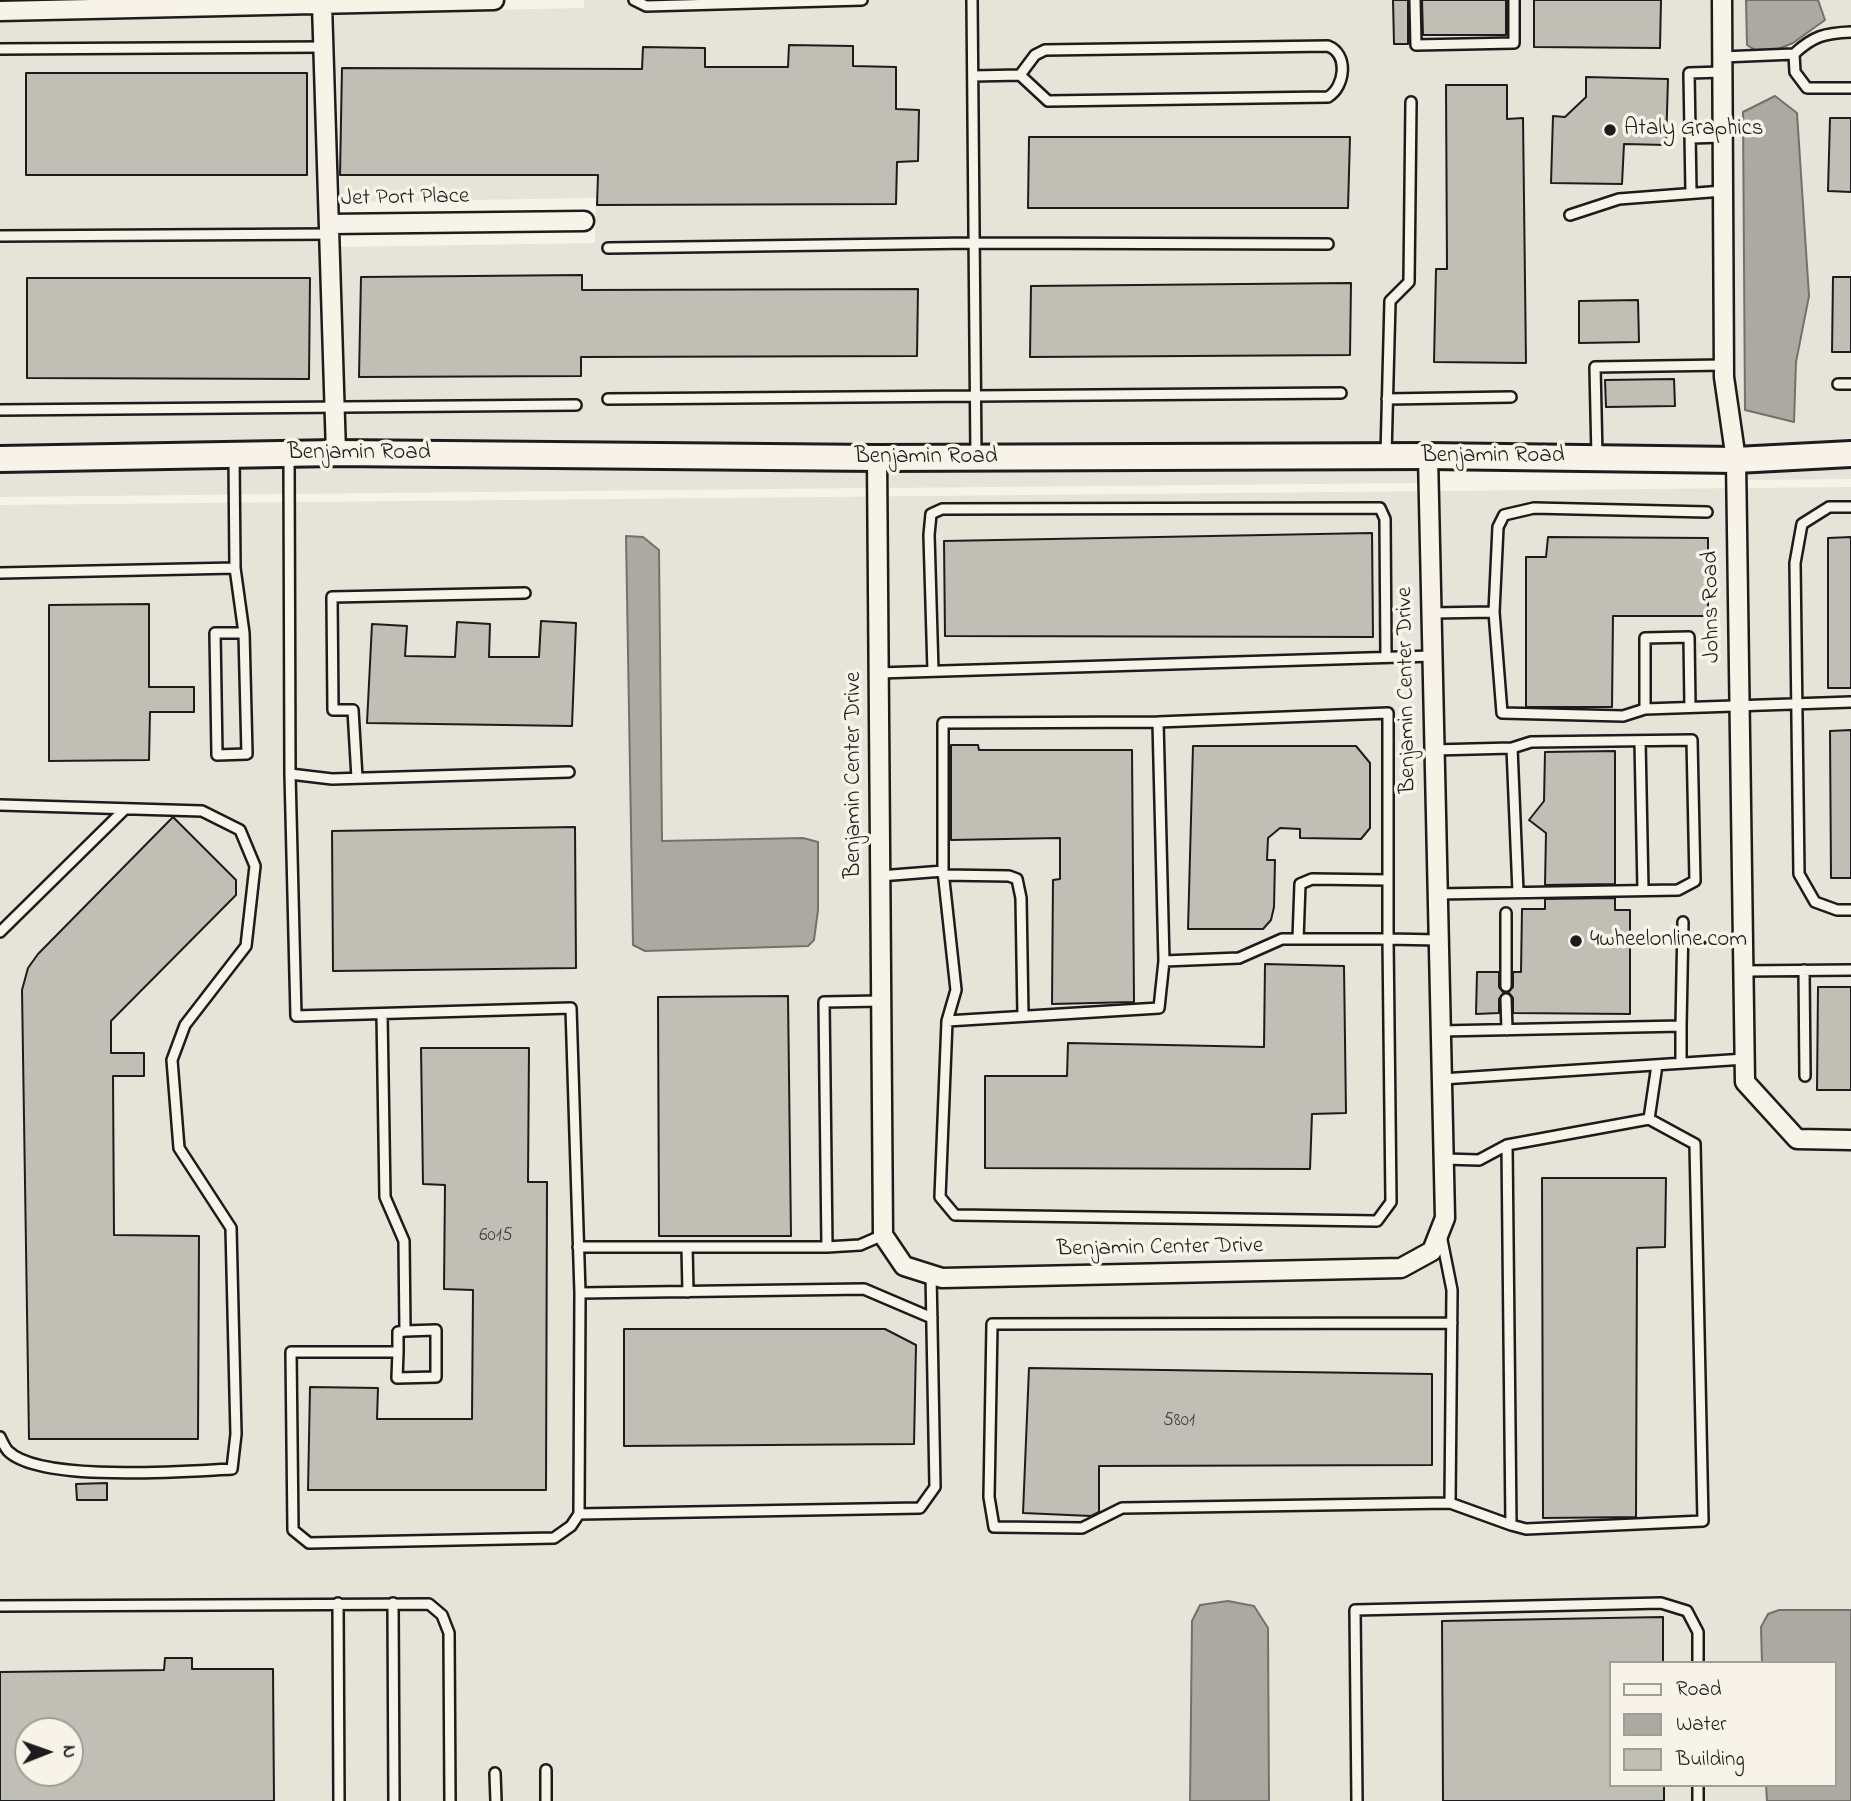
<!DOCTYPE html>
<html>
<head>
<meta charset="utf-8">
<style>
	body { margin:0 }
	#map { position:relative; width:1851px; height:1801px; overflow:hidden; background:#f7f3e8; font-family:"Indie Flower",sans-serif }
	canvas { display:block }
	.legend { position:absolute; left:1609px; top:1661px; width:228px; height:126px; box-sizing:border-box; background:#f7f3e8; border:2px solid #9f9d96; margin:0; padding:9px 12px; list-style:none; font-size:21px; color:#1c1c1c }
	.legend li { display:flex; align-items:center; gap:14px; height:35px }
	.legend b { width:35px; border:2px solid #9f9d96 }
	.north { position:absolute; left:14px; top:1717px; width:70px; height:70px; box-sizing:border-box; background:#f7f3e8; border:2px solid #9f9d96; border-radius:50%; rotate:89deg; font-size:19px; font-weight:700; line-height:28px; text-align:center; color:#1c1c1c }
	.north::after { content:''; display:block; margin:auto; width:24px; height:32px; background:#1c1c1c; clip-path:polygon(50% 0,100% 100%,50% 72%,0 100%) }
</style>
</head>
<body>
<div id="map">
<canvas width="1851" height="1801"></canvas>
<ul class="legend">
<li><b style="height:9px;background:#f7f3e8"></b>Road</li>
<li><b style="height:19px;background:#aca9a2"></b>Water</li>
<li><b style="height:19px;background:#c0beb5"></b>Building</li>
</ul>
<div class="north">N</div>
</div>
<script>
const ctx = document.querySelector('canvas').getContext('2d');
ctx.lineJoin = 'round';
function paint(path, color) { ctx.fillStyle = color; ctx.fill(path, 'evenodd'); }
function stroke(path, color, width, dash) { ctx.strokeStyle = color; ctx.lineWidth = width; ctx.lineCap = dash ? 'butt' : 'round'; ctx.setLineDash(dash || []); ctx.stroke(path); }
function drawText(font, color, halo, rows, align = 'center') {
  ctx.font = font + ' "Indie Flower",sans-serif'; ctx.lineWidth = 7; ctx.setLineDash([]); ctx.textBaseline = 'middle'; ctx.strokeStyle = halo; ctx.fillStyle = color; for (const [text, x, y, turn = 0] of rows) {
    ctx.save(); ctx.translate(x, y); ctx.rotate((+turn || 0) * Math.PI / 180); ctx.textAlign = isNaN(turn) ? turn : align; if (halo) ctx.strokeText(text, 0, 0); ctx.fillText(text, 0, 0); ctx.restore();
  }
}
const built = new Path2D(`
	M584,0H1711L1713,377L1724,450L346,443L339,247L595,243L596,198L341,202L334,13L584,8Z
	M1732,0H1746L1747,45L1825,20L1818,0H1851V444L1745,449L1735,376ZM1743,112L1809,296L1796,362L1793,422Z
	M312,13L325,443L0,449V20Z
	M336,462L866,468V488L0,497V469Z
	M1851,463V479L1747,480V469Z
	M1417,466L1418,483L888,488V468Z
	M1851,487V1801H0V505ZM1611,1663H1835V1785H1611ZM28,1731H70V1773H28Z`);
const water = new Path2D(`
	M1746,0H1818L1825,20L1793,43L1763,55L1747,45Z
	M1775,96L1797,113L1809,296L1796,362L1794,422L1745,410L1743,112Z
	M626,536L643,537L659,550L662,841L803,838L818,842V910L814,940L808,946L645,951L633,945Z
	M1228,1601L1254,1606L1268,1628L1269,1801H1190L1192,1621L1200,1605Z
	M1779,1610H1851V1801H1767L1766,1785H1835V1663H1762L1761,1627L1768,1614Z`);
const building = new Path2D(`
	M1393,0H1408V44H1394Z
	M1422,0H1506V35H1423Z
	M1534,0H1661L1660,48L1534,47Z
	M789,45L853,46V66L896,67V109L919,110L918,161L897,162L896,204L597,205L598,175H340L342,68L642,69L643,47L705,48V67H788Z
	M26,73H307V175H26Z
	M1586,77L1668,79L1666,145L1624,144L1622,184L1551,183L1553,116L1565,117L1586,97Z
	M1446,85H1507V119L1523,118L1526,363L1434,362L1436,269H1447Z
	M1830,118H1851V192L1828,191Z
	M1029,137H1350L1348,208H1028Z
	M582,275V290L918,289L917,356L581,357V376L359,377L361,277Z
	M1833,277H1851V352H1832Z
	M27,278H310L309,379L27,378Z
	M1351,283L1350,355L1030,357L1031,286Z
	M1638,300L1639,342L1579,343V301Z
	M1674,379L1675,406L1606,407L1605,380Z
	M1372,533L1373,637L945,636L944,541Z
	M1548,537L1708,538V616H1613L1612,707H1526V557H1546Z
	M1851,537V688H1828V538Z
	M149,604V687H194V712H150L149,760L49,761V605Z
	M541,621L576,623L572,726L367,723L372,624L407,626L405,656L455,657L457,622L490,624L489,657H539Z
	M1851,730V878H1831L1830,731Z
	M951,745H978L979,750H1132L1134,1002L1052,1004L1053,880L1060,879V838L951,840Z
	M1193,746H1356L1370,763V828L1361,839L1300,838V829L1280,828L1268,838L1267,860H1275L1274,907L1271,920L1263,929H1188Z
	M1615,751V884L1545,885L1546,833L1529,820L1544,801L1545,752Z
	M173,817L236,880V895L111,1021V1053H144V1076H113L114,1235L199,1236L198,1439H29L22,990L28,968L38,954Z
	M575,827L576,968L333,971L332,831Z
	M1615,898V910H1630V1014L1513,1013V998L1508,992L1513,987V972H1521L1522,909H1545V899Z
	M1265,964L1344,966L1346,1113L1312,1114L1310,1169L985,1168V1076H1067L1068,1043L1264,1047Z
	M1477,972H1499V987L1504,993L1499,999V1013L1476,1014Z
	M1818,987H1851V1090H1817Z
	M788,996L791,1236H659L658,997Z
	M421,1048H529L528,1182H547L546,1490H308L310,1387L378,1388L377,1419H472L473,1290L444,1289L445,1185L423,1184Z
	M1542,1178H1666L1665,1247L1637,1248L1636,1517L1543,1518Z
	M624,1329H885L916,1345L914,1444L624,1446Z
	M1029,1368L1432,1374V1465L1099,1466V1512L1091,1516L1023,1513Z
	M107,1483V1500H77L76,1484Z
	M1663,1617V1663H1611V1785H1664V1801H1443L1442,1621Z
	M165,1658H192V1669H273L274,1801H0V1672L164,1670ZM28,1731H70V1773H28Z`);
const lane = new Path2D(`
	M634,0L646,6L862,0
	M972,0L976,456
	M1415,0L1416,45L1514,43V0
	M1851,32C1825,33 1813,36 1794,54L1795,72L1807,88H1851
	M0,49L324,47
	M1722,57L1794,54
	M973,76L1020,75L1035,55L1045,50L1328,46C1349,54 1345,87 1328,97L1048,101L1020,75
	M1691,138L1722,137
	M1691,192L1689,73L1722,72
	M1570,215L1619,199L1723,191
	M0,236L331,234
	M608,248L973,243L1328,244
	M1838,384H1851
	M608,399L1341,393
	M1387,399L1511,397
	M0,410L576,405
	M1386,455L1390,301L1409,282L1411,102
	M289,457L290,774L296,1016L571,1008L580,1293
	M1597,457L1595,367L1724,365
	M1851,507H1829L1802,524L1795,563L1799,874L1815,902L1837,910H1851
	M235,568L244,633L247,754L217,755L215,633H244
	M0,573L235,568L234,456
	M1494,612L1498,527L1504,515L1534,508L1707,512
	M1431,613L1494,612L1502,713L1623,716L1645,709
	M933,671L929,535L931,514L942,509L1380,508L1385,519L1386,657
	M878,673L1432,656
	M1690,707L1689,637L1645,638V709L1851,702
	M1640,741L1643,890
	M1512,748L1518,892
	M1434,750L1512,748L1531,742L1692,740L1695,881L1678,890L1437,894
	M290,774L332,779L569,772
	M357,778L353,710H333L332,597L525,593
	M0,805L202,811L240,830L255,866L246,946L185,1025L172,1060L179,1148L231,1228L236,1434L232,1469C186,1471 40,1483 8,1451C5,1448 2,1441 0,1437
	M943,875L1009,876L1017,879L1021,898L1023,1016
	M880,876L943,871
	M1506,913V986
	M0,932L125,809
	M1282,939H1388L1391,1202L1377,1221L955,1215L940,1197L947,1021L1159,1008L1164,961L1239,958Z
	M1298,939L1300,884L1312,879L1388,880
	M1164,961L1158,722L1388,713V939L1439,940
	M1804,970L1805,1076
	M1744,971L1851,970
	M1506,999L1507,1030
	M382,1014L385,1197L404,1241L405,1331L436,1330V1377L397,1378L398,1352H291L293,1530L309,1543L554,1538L571,1526L579,1514
	M947,1021L956,990L943,871V723L1158,722
	M1681,1026L1683,922
	M1441,1031L1681,1026V1063
	M1442,1079L1745,1059
	M1649,1119L1507,1145L1511,1525L1526,1529L1703,1521L1695,1144L1649,1119L1657,1065
	M1444,1159L1479,1160L1507,1145
	M1441,1235L1452,1290L1450,1503L1511,1525
	M578,1247H827L824,1002L881,1001
	M687,1247L688,1292
	M827,1247L860,1245L883,1235
	M931,1274L935,1487L920,1508L579,1514L580,1293L864,1289L932,1318
	M398,1352V1332L405,1331
	M1450,1503L1122,1508L1082,1528L994,1527L989,1497L992,1324L1452,1323
	M338,1603L339,1801
	M393,1603L394,1801
	M0,1606L429,1604L442,1615L449,1633L450,1801
	M546,1770V1801
	M495,1773L496,1801
	M1698,1785V1801
	M1357,1801L1355,1610L1661,1603L1687,1611L1698,1632V1663`);
const street = new Path2D(`
	M1722,0L1724,377L1736,460L1745,1082L1797,1139L1851,1140
	M322,4L336,453
	M0,11L494,0
	M330,224L584,221
	M877,458L883,1235L904,1266L942,1278L1401,1268L1432,1251L1445,1218L1428,456`);
const secondary = new Path2D(`
	M0,459L336,453L877,458L1428,456L1736,460L1851,454`);
const markers = [
	[1610,130,7,"#1c1c1c"],
	[1576,941,7,"#1c1c1c"]
];
const numberNames = [
	["6015",496,1237],
	["5801",1179,1422]
];
const poiNames = [
	["Ataly Graphics",1624,130],
	["4wheelonline.com",1590,941]
];
const streetNames = [
	["Jet Port Place",405,199,-1],
	["Benjamin Road",359,454],
	["Benjamin Road",1493,457],
	["Benjamin Road",926,458],
	["Johns Road",1713,607,-91],
	["Benjamin Center Drive",1408,690,-91],
	["Benjamin Center Drive",855,775,-90],
	["Benjamin Center Drive",1160,1249,-1]
];
paint(built, '#e6e3d9');
paint(water, '#aca9a2');
stroke(water, '#72716c', 2);
paint(building, '#c0beb5');
stroke(building, '#1c1c1c', 2);
stroke(lane, '#1c1c1c', 14);
stroke(street, '#1c1c1c', 23);
stroke(secondary, '#1c1c1c', 30);
stroke(lane, '#f7f3e8', 9);
stroke(street, '#f7f3e8', 18);
stroke(secondary, '#f7f3e8', 24);
for (const [x, y, r, color] of markers) { const dot = new Path2D(); dot.arc(x, y, r, 0, 2 * Math.PI); ctx.fillStyle = color; ctx.fill(dot); stroke(dot, '#f7f3e8', 2.5); }
drawText('19px', '#454442', null, numberNames);
drawText('23px', '#1c1c1c', '#f7f3e8', poiNames, 'left');
drawText('23px', '#1c1c1c', '#f7f3e8', streetNames);
</script>
</body>
</html>
